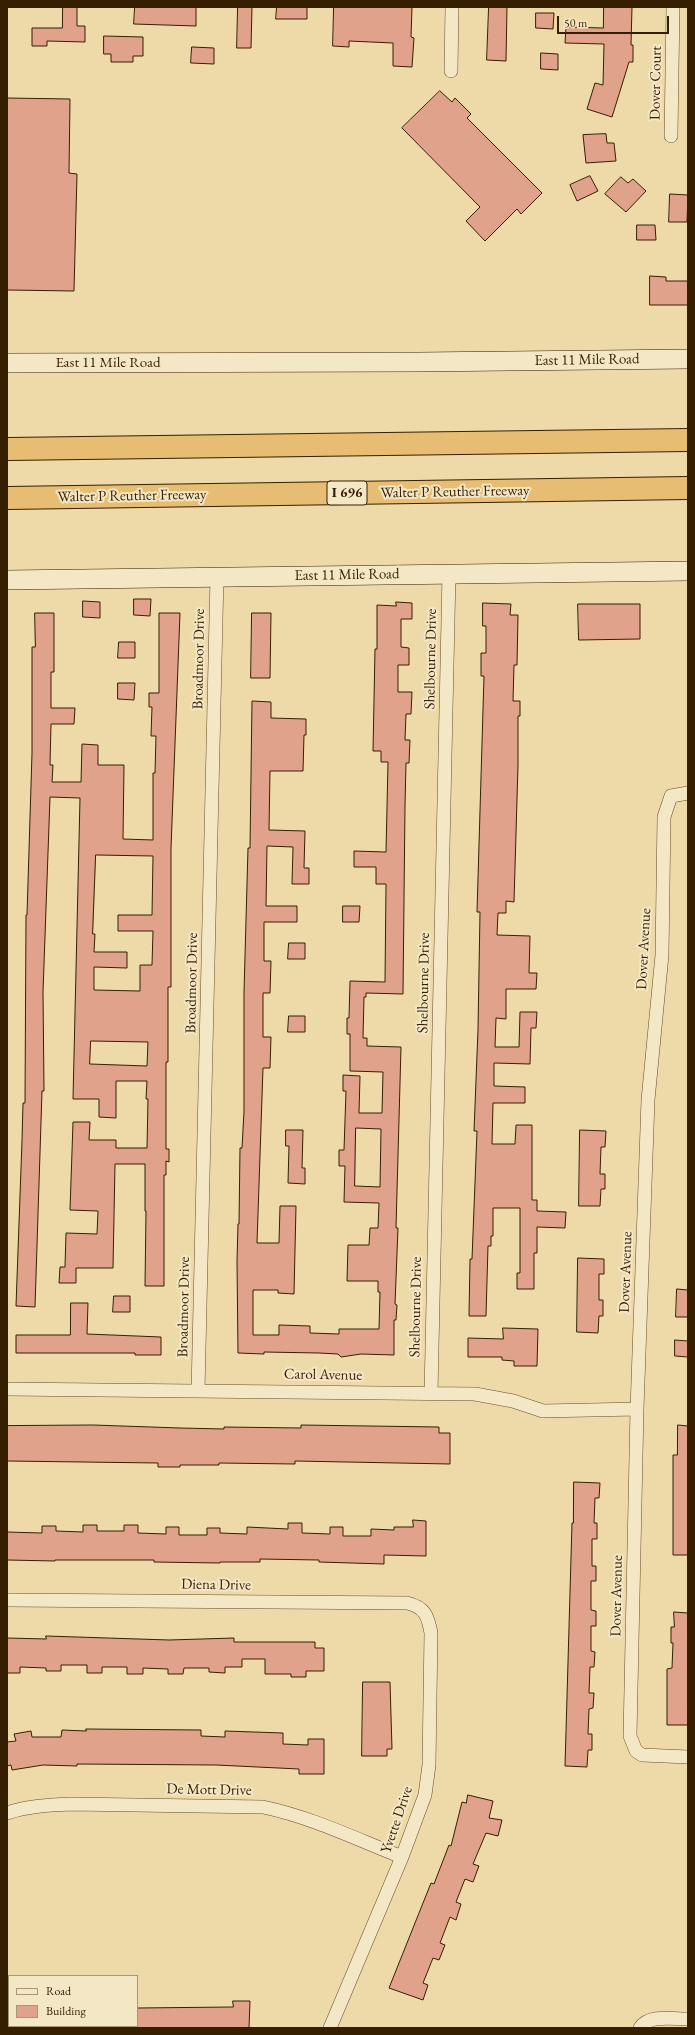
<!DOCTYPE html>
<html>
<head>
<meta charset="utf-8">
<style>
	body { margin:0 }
	#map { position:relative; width:695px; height:2035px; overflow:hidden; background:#eedaa8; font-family:"EB Garamond",serif }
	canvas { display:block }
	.frame { position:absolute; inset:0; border:8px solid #361f00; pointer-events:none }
	.legend { position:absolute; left:8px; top:1975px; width:130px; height:52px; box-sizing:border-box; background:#f4e7c6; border:1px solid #a89777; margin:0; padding:5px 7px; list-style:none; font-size:12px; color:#361f00 }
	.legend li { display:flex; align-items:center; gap:8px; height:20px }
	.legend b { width:20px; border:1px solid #a89777 }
	.scale { position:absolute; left:557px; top:16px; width:112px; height:18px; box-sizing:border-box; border:2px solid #361f00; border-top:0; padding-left:5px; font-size:12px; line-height:14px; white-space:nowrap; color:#361f00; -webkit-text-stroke:3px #f4e7c6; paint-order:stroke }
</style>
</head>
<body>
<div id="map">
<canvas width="695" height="2035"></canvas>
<div class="frame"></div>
<ul class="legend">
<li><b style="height:5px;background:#f4e7c6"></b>Road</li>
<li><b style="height:11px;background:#e0a28a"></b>Building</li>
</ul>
<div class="scale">50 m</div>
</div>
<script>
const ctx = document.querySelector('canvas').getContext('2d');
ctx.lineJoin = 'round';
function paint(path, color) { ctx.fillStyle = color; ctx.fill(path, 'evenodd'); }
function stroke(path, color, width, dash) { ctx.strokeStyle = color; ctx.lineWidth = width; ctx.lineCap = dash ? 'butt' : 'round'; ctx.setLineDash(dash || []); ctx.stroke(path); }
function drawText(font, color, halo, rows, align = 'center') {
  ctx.font = font + ' "EB Garamond",serif'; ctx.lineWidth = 4; ctx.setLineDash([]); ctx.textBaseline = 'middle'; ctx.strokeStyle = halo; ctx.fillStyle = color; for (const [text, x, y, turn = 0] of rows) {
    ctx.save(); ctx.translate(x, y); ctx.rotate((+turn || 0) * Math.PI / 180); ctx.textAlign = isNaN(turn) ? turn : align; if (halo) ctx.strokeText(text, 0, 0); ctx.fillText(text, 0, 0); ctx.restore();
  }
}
const building = new Path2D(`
	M63,7H77V26H85V42L47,41V46H32V28H62Z
	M135,7H196V26L134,24Z
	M238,7H252L251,48H237Z
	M277,7H307V19H276Z
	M334,7H412L411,37L414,38L412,67L393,66V43L349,41V47L333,46Z
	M489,7H507L506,61L487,60Z
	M604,7H632L631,45H633V62H629L612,117L587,109L595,83L603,85L604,44L565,43L566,27L603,28Z
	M536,13H554L553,29L536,28Z
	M104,36L143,37V56H133V62H111V54H104Z
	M192,47L214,48V64L191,63Z
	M541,53L558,54V70L541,69Z
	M440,91L452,102L455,98L471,114L467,118L542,193L521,214L517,209L485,241L466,221L480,207L402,128Z
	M7,98L70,99L69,173L77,174L74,291L7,290Z
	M606,134L607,143H614L616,161L586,163L583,135Z
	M590,176L598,191L577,201L570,185Z
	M621,177L628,183L633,179L646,191L626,212L605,194Z
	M670,194L688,195L687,222H669Z
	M637,225H655L656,240H637Z
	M650,276L666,277V281H688V305H650Z
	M134,599H151L150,616L134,615Z
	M83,601L100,602V618L83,617Z
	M396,602L412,603V619H401V647L409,648V665H398V692H412L411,714H406L405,740H410L409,763H406L405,806L403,994L366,993V997H364L363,1038H367V1046L401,1047L396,1228H398L395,1304L397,1305L396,1320H394V1355L361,1354L341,1357L338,1354L319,1353L264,1352V1354L238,1353L237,1261L238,1224H239L240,1148H242L244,1111V992L248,848H250L252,701L271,702V718L306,719V735H304L303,771H270L269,830L305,831L304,868H309V884H292L293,847L267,846L266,906H297V922H264V961H271L270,993H263V1037H271L270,1068H263L257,1243H279L280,1206H296L294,1294L278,1293V1290H253V1335H279V1325L310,1326V1333L339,1334V1329H379L380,1292H378V1281H347L348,1245H369L370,1228H378L379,1203L344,1202L345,1166H339V1150H344L346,1091H343V1075L360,1076L359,1113H382L383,1072L350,1071V1034H347V1018H349L350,981L385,982L386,884H376V867H354V851L386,852L388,762H381V751H373L375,649H377V605L396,606ZM356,1128L381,1129L380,1187L355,1186Z
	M483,603L511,604L510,615H518L517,665H514L513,701H520V716H518V765L514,902L506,901V913H498L497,935L530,936L529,973H537L536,989H506V1019L496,1018L495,1047H519L520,1012H537L536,1028H531L530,1064L494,1063V1086L525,1087V1103H493L492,1144H515L516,1125H532V1200H537V1211L566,1212L565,1228L537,1227V1253H534V1289H517V1273H520V1208H493V1236H491V1246H488L486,1316H469L470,1259H472L477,1131H474L478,1030L480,912H477L484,676H481V653H486V626H483Z
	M578,604H640V639L579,640Z
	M35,613H54V672H51V708H75L74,724H51L50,765H53L52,782H81L82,744L98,745V765H124L123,839L153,840V773H155L156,736H151L152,707H149V693H159V613H180L171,848V987H168V1062H166V1149H169V1162L166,1161V1175H164V1286H145L146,1211H145V1164H115L113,1268H76V1283H59L60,1267H65L66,1233L97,1234L98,1211L70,1210L73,1122H90L89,1140H116V1148H147L148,1099H146L147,1081H116V1118L99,1117V1099H73L80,798L50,797L43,992L44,1091H42L35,1307L16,1306L22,1141L23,1103H25L26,915H27L32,753V647H35ZM96,855L153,856L152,915H118V931H153L152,965H140V991L94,990V967L127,968V952H94L95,934H93ZM91,1041L148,1042L147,1066L90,1064Z
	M252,613H271L270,678H251Z
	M119,642H135V658H118Z
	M118,683H135L134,700L118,699Z
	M343,906H360L359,922H343Z
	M289,943H305V959H288Z
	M289,1016H305V1032H288Z
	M286,1130H303L302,1168H305V1184L288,1183L289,1146H286Z
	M580,1130L606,1131L605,1147H601L600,1174H605V1189H601L600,1206H579Z
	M578,1258L604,1259V1274H599V1300H603V1316H599L598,1333L577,1332Z
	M677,1289L688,1290V1317H676Z
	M114,1296H130V1312H113Z
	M71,1303H88L87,1334L161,1337V1355H135V1353H16V1335H70Z
	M503,1328L538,1329L537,1366H514V1361L502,1360V1357H468V1338L503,1339Z
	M675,1340L688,1341V1357L675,1356Z
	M93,1425L180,1428L224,1429V1427L301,1428V1425L439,1427V1433H450V1464L295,1461V1464L219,1463V1465H180V1467H158V1463L7,1461V1426Z
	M678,1425L688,1426V1555H673V1455H677Z
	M574,1482L600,1483L599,1498H595L594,1523H597V1539H592V1566H596V1581H591V1610L596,1611V1626H591V1651L595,1652L594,1667H590L589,1693H594L593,1708L589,1709L588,1734H592V1750H588L587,1767L565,1766L572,1523H573Z
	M413,1520L426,1521V1556L384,1555V1564L319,1562V1560L260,1559V1562H220V1563L154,1562V1560H55V1561L7,1560V1532L42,1533V1526H56V1531L83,1532V1525H97V1531H124V1525H138V1533L166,1534V1527H179V1535H207V1528H220V1533L247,1534V1527L288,1529V1523H302V1533L330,1534V1527H343V1536H371V1529L394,1530V1527H413Z
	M674,1612L688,1613V1725H667V1669L672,1668L673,1643H671V1627H674Z
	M46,1636L169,1640L234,1638V1642H315V1648H324V1671H306V1677H291V1674H265V1659H242V1667H225V1673L209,1672V1668H184L183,1674H168V1669L143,1668V1674H127V1667H102V1673H87V1665H61V1671H46V1668L20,1667V1673H7V1638L46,1639Z
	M363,1682H390L392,1749H387V1756H362Z
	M86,1729L201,1730V1736L225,1737V1731L283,1733V1744L308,1745V1739H324V1774H299V1769L216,1765L77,1764V1766L43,1765L12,1770L11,1765L7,1766V1742L16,1741L14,1734L31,1731L32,1737H61L62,1730L86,1731Z
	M468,1795L493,1801L489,1818L502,1820L498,1836L486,1833L473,1864L479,1866L473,1882L465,1879L456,1902L461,1904L456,1920L450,1917L440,1943L445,1945L439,1960L433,1958L423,1983L428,1985L423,2000L389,1988L431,1883L434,1884L449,1845L451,1846L462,1802L466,1803Z
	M233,2001H250L249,2028H137V2008L233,2007Z`);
const street = new Path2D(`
	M451,71L452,7
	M671,136L673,7
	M688,793L671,796L664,817L662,955L648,1100L637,1409L630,1736L636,1751L642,1755L688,1757
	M7,1389L475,1394L513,1401L543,1411L637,1409
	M198,1391L217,576
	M431,1393L449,574
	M7,1600L407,1603C425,1607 428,1616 431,1633L429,1765L425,1795L402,1857L330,2028
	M7,1813C28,1806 49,1805 71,1804L263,1807C311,1817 356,1839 402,1857
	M640,2028C648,2014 674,2019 688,2019`);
const secondary = new Path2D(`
	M7,363L419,362L688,359
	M7,580L688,571`);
const highway = new Path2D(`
	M7,449L688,440
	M7,498L688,488`);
const shields = [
	[347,493,40]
];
const shieldNames = [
	["I 696",347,493]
];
const streetNames = [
	["Dover Court",656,83,-89],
	["East 11 Mile Road",587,360,-1],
	["East 11 Mile Road",108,363],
	["Walter P Reuther Freeway",455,492,-1],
	["Walter P Reuther Freeway",132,496,-1],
	["East 11 Mile Road",347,575,-1],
	["Broadmoor Drive",199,659,-89],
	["Shelbourne Drive",431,659,-89],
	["Dover Avenue",644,949,-87],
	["Broadmoor Drive",192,983,-89],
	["Shelbourne Drive",424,983,-89],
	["Dover Avenue",626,1272,-88],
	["Broadmoor Drive",184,1307,-89],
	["Shelbourne Drive",416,1307,-89],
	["Carol Avenue",323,1375,1],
	["Diena Drive",216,1585,1],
	["Dover Avenue",617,1596,-89],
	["De Mott Drive",209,1790,1],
	["Yvette Drive",397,1820,-71]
];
paint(building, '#e0a28a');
stroke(building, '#361f00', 1);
stroke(street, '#644e2a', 14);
stroke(secondary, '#361f00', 20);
stroke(highway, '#361f00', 24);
stroke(street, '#f4e7c6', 13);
stroke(secondary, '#f4e7c6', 19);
stroke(highway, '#e7bd74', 22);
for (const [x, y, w] of shields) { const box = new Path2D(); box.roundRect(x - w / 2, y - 12, w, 24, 3); ctx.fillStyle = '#f4e7c6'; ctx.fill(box); stroke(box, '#361f00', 1); }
drawText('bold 14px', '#361f00', null, shieldNames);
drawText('15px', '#361f00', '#f4e7c6', streetNames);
</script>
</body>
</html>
